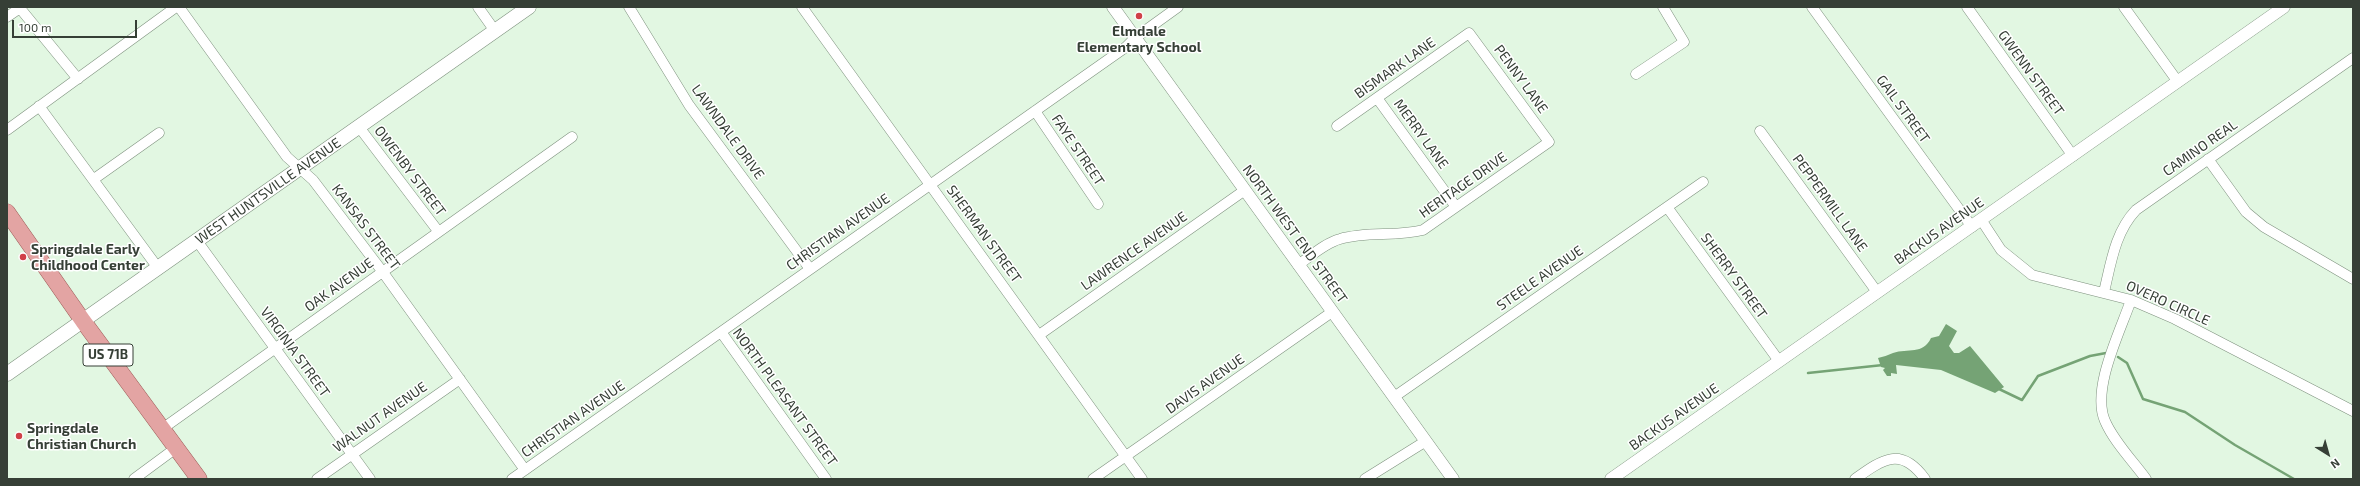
<!DOCTYPE html>
<html>
<head>
<meta charset="utf-8">
<style>
	body { margin:0 }
	#map { position:relative; width:2360px; height:486px; overflow:hidden; background:#e2f7e2; font-family:"Exo 2",sans-serif }
	canvas { display:block }
	.frame { position:absolute; inset:0; border:8px solid #363f36; pointer-events:none }
	.north { position:absolute; left:2308px; top:434px; width:40px; height:40px; -webkit-text-stroke:3px #fff; paint-order:stroke; rotate:143deg; font-size:11px; font-weight:700; line-height:16px; text-align:center; color:#363f36 }
	.north::after { content:''; display:block; margin:auto; width:14px; height:18px; background:#363f36; clip-path:polygon(50% 0,100% 100%,50% 72%,0 100%) }
	.scale { position:absolute; left:12px; top:20px; width:125px; height:18px; box-sizing:border-box; border:2px solid #363f36; border-top:0; padding-left:5px; font-size:12px; line-height:14px; white-space:nowrap; color:#363f36; -webkit-text-stroke:3px #fff; paint-order:stroke }
</style>
</head>
<body>
<div id="map">
<canvas width="2360" height="486"></canvas>
<div class="frame"></div>
<div class="north">N</div>
<div class="scale">100 m</div>
</div>
<script>
const ctx = document.querySelector('canvas').getContext('2d');
ctx.lineJoin = 'round';
function paint(path, color) { ctx.fillStyle = color; ctx.fill(path, 'evenodd'); }
function stroke(path, color, width, dash) { ctx.strokeStyle = color; ctx.lineWidth = width; ctx.lineCap = dash ? 'butt' : 'round'; ctx.setLineDash(dash || []); ctx.stroke(path); }
function drawText(font, color, halo, rows, align = 'center') {
  ctx.font = font + ' "Exo 2",sans-serif'; ctx.lineWidth = 3; ctx.setLineDash([]); ctx.textBaseline = 'middle'; ctx.strokeStyle = halo; ctx.fillStyle = color; for (const [text, x, y, turn = 0] of rows) {
    ctx.save(); ctx.translate(x, y); ctx.rotate((+turn || 0) * Math.PI / 180); ctx.textAlign = isNaN(turn) ? turn : align; if (halo) ctx.strokeText(text, 0, 0); ctx.fillText(text, 0, 0); ctx.restore();
  }
}
const water = new Path2D(`
	M1946,324L1957,331L1949,346L1954,353H1959L1970,346L2004,387L1995,393L1941,370L1896,365L1897,374L1891,373V376H1887L1883,370L1885,368L1881,367L1878,358C1883,357 1888,355 1893,353C1908,348 1923,355 1931,338L1939,336Z`);
const stream = new Path2D(`
	M2118,357L2127,363L2143,399L2185,412L2235,445L2294,479
	M1808,373L1883,365
	M1999,389L2022,400L2038,376L2090,356L2106,353`);
const minor = new Path2D(`
	M19,7L78,79
	M179,7L287,157L313,180L382,271L525,470
	M478,7L495,31
	M629,7L689,105L810,269
	M802,7L1142,479
	M1812,7L1972,227
	M1967,7L2073,156
	M2124,7L2178,82
	M7,17L20,8
	M1636,74L1684,42L1663,7
	M1377,98L1456,207
	M39,106L158,268
	M1035,111L1098,204
	M359,127L438,231
	M7,130L176,7
	M1760,131L1877,292
	M2208,159L2246,212L2264,227L2353,279
	M94,179L159,133
	M1667,207L1779,361
	M1982,221L2001,250L2032,275L2131,300L2175,319L2353,411
	M197,241L370,479
	M1298,265C1311,256 1325,243 1340,239C1367,231 1396,237 1423,230L1549,142L1469,33L1337,126
	M2104,292C2111,263 2115,232 2136,210L2353,58
	M2131,300C2120,332 2091,389 2105,421C2114,442 2133,461 2146,479
	M721,332L826,479
	M1039,335L1245,190
	M1394,397L1703,182
	M162,429L572,137
	M134,479L176,448
	M317,479L460,379
	M512,479L1126,47L1135,38L1178,7
	M1093,479L1332,312
	M1365,479L1426,441
	M1855,479C1883,459 1901,446 1925,479`);
const tertiary = new Path2D(`
	M1113,7L1453,479
	M1611,479L2284,7`);
const secondary = new Path2D(`
	M7,374L529,7`);
const primary = new Path2D(`
	M7,212L83,321L199,479`);
const markers = [
	[1139,16,4,"#d04048"],
	[23,257,4,"#d04048"],
	[19,436,4,"#d04048"]
];
const shields = [
	[108,355,50]
];
const shieldNames = [
	["US 71B",108,355]
];
const poiNames = [
	["Elmdale",1139,31,"center"],
	["Elementary School",1139,47,"center"],
	["Springdale Early",31,249],
	["Childhood Center",31,265],
	["Springdale",27,428],
	["Christian Church",27,444]
];
const streetNames = [
	["BISMARK LANE",1395,68,-35],
	["GWENN STREET",2031,73,54],
	["PENNY LANE",1521,79,54],
	["GAIL STREET",1903,109,54],
	["LAWNDALE DRIVE",728,132,54],
	["MERRY LANE",1421,134,54],
	["CAMINO REAL",2200,148,-35],
	["FAYE STREET",1078,150,56],
	["OWENBY STREET",410,171,53],
	["HERITAGE DRIVE",1463,185,-35],
	["WEST HUNTSVILLE AVENUE",268,191,-35],
	["PEPPERMILL LANE",1830,203,54],
	["KANSAS STREET",366,227,53],
	["BACKUS AVENUE",1939,231,-35],
	["CHRISTIAN AVENUE",838,232,-35],
	["SHERMAN STREET",984,234,54],
	["NORTH WEST END STREET",1295,234,54],
	["LAWRENCE AVENUE",1134,251,-35],
	["SHERRY STREET",1734,276,54],
	["STEELE AVENUE",1540,278,-35],
	["OAK AVENUE",339,285,-36],
	["OVERO CIRCLE",2168,303,24],
	["VIRGINIA STREET",295,352,54],
	["DAVIS AVENUE",1205,384,-35],
	["NORTH PLEASANT STREET",785,397,54],
	["WALNUT AVENUE",380,417,-35],
	["BACKUS AVENUE",1674,417,-35],
	["CHRISTIAN AVENUE",573,419,-35]
];
paint(water, '#75a375');
stroke(stream, '#75a375', 2.5);
stroke(minor, '#7e917e', 11);
stroke(tertiary, '#7e917e', 13);
stroke(secondary, '#7e917e', 15);
stroke(primary, '#9a5955', 17);
stroke(minor, '#fff', 10);
stroke(tertiary, '#fff', 12);
stroke(secondary, '#fff', 14);
stroke(primary, '#e3a4a3', 16);
for (const [x, y, r, color] of markers) { const dot = new Path2D(); dot.arc(x, y, r, 0, 2 * Math.PI); ctx.fillStyle = color; ctx.fill(dot); stroke(dot, '#fff', 1.5); }
for (const [x, y, w] of shields) { const box = new Path2D(); box.roundRect(x - w / 2, y - 11, w, 22, 3); ctx.fillStyle = '#fff'; ctx.fill(box); stroke(box, '#363f36', 1); }
drawText('bold 13px', '#363f36', null, shieldNames);
drawText('bold 14px', '#363f36', '#fff', poiNames, 'left');
drawText('14px', '#363f36', '#fff', streetNames);
</script>
</body>
</html>
